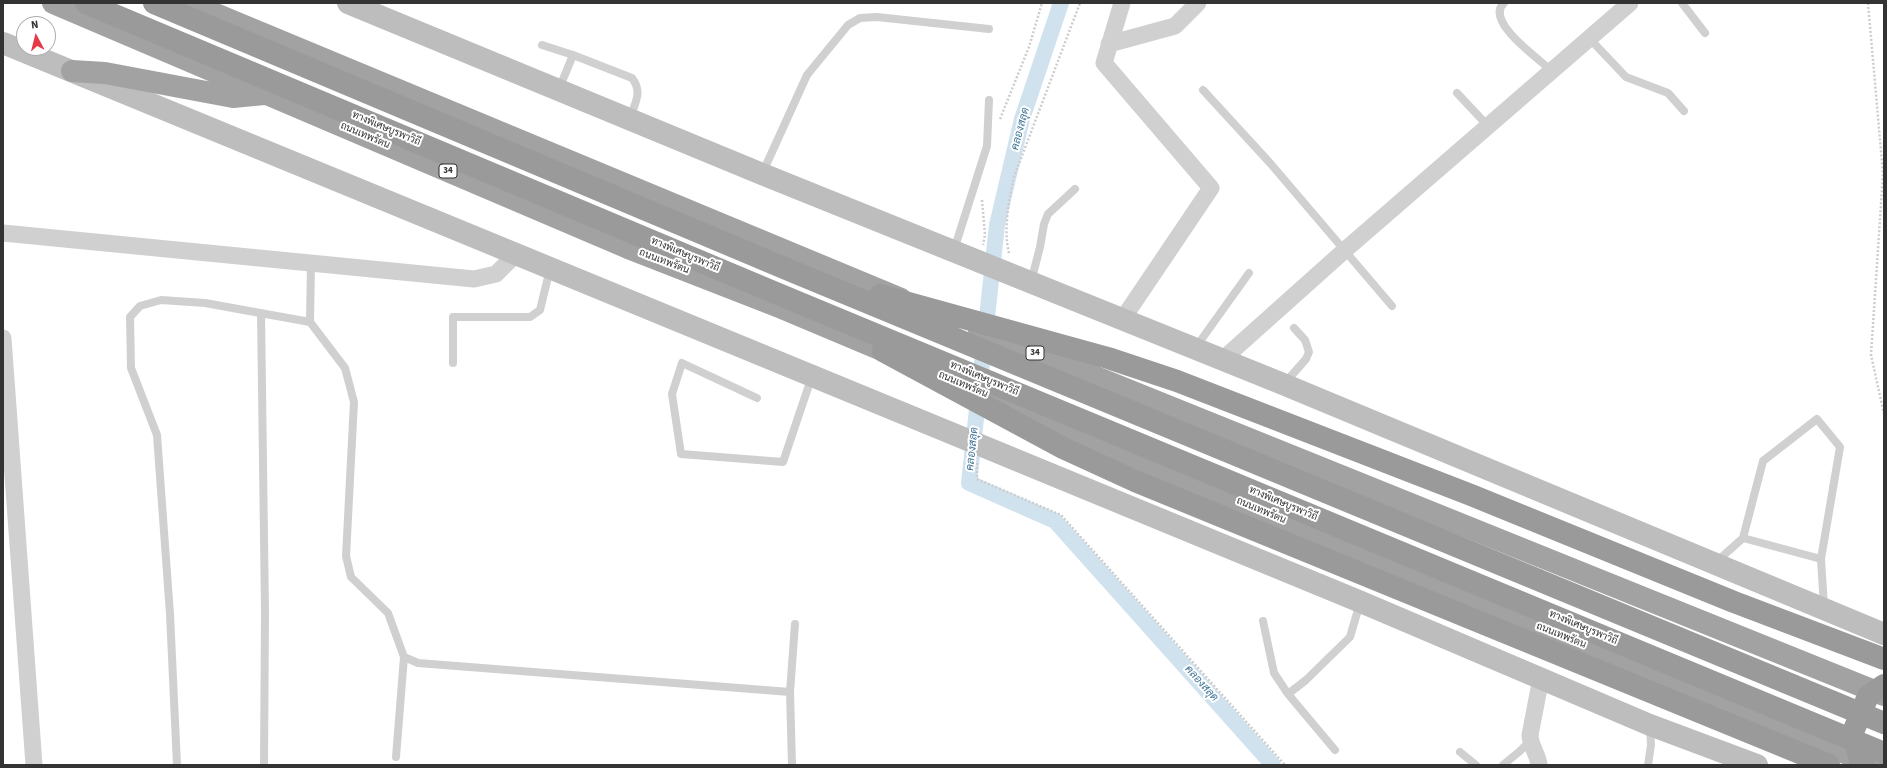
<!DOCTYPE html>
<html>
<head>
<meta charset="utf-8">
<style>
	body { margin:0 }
	#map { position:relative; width:1887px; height:768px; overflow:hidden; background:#fff; font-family:"Source Sans 3",sans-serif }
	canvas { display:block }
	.frame { position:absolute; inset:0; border:4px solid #333; pointer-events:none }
	.north { position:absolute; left:16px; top:16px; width:40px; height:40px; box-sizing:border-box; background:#fff; border:1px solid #adadad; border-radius:50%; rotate:353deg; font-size:11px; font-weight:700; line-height:16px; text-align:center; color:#333 }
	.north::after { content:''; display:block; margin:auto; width:14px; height:18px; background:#e63946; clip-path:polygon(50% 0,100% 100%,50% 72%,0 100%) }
</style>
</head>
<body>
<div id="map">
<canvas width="1887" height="768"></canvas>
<div class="frame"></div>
<div class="north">N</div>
</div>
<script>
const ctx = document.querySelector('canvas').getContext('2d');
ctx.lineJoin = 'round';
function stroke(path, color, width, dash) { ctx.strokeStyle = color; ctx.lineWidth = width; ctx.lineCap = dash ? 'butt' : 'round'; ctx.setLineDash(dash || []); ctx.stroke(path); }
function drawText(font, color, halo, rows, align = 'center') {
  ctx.font = font + ' "Source Sans 3",Sarabun,sans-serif'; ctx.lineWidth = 4; ctx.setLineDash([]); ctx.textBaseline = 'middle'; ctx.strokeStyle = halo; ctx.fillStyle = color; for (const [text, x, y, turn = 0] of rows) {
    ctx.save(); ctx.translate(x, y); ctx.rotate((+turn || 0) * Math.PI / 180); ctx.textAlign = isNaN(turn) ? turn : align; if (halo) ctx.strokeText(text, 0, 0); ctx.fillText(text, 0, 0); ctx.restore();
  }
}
const canal = new Path2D(`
	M1061,3L1022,119L997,225L969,483L1055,521L1273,765`);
const path = new Path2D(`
	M1868,3L1883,174L1871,355L1884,414
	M1000,119L1029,47L1042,3
	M982,200L985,235L983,245
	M1009,253C1003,231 1009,199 1014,177L1080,3
	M977,463V479L1061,515L1285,765`);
const service = new Path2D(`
	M1504,3C1484,21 1539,59 1552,71
	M1682,3L1705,33
	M1589,38L1626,77L1668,93L1684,111
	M542,45L573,55L632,78C643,92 635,103 630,118
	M559,89L573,55
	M1203,90L1270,163L1392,306
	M1457,93L1488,126
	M762,174L807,75L848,25L860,18L877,17L989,29
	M954,250L987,146L989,100
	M311,263L310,322L345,368L354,402L346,556L351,577L388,613L404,657L418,663L790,692L792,765
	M1031,282L1040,247L1044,224L1048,214L1075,189
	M261,313L265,612L264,765
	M1196,347L1249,273
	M453,363V317H530L540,310L550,269
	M1284,384L1306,359L1309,352L1305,340L1294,328
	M757,398L682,363L672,394L681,454L783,462L812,376
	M1743,538L1763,461L1817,419L1840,447L1821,559
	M1715,563L1743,538L1821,559L1824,607
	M1263,621L1274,673L1288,694L1306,680L1350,637L1360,603
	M790,692L795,624
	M1288,694L1335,750
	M1460,752L1476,765
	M396,757L404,657
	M177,765L170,614L157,435L131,368L130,317L140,306L161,300L205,303L310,322
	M1503,765L1520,751L1530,741
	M1648,765L1651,745L1650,726`);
const minor = new Path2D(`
	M1122,3L1104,63L1211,188L1122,320
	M1109,44L1175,26L1198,3
	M3,233L474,279L496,274L516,254
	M3,338L34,765
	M1222,360L1345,250L1630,3
	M1539,765C1538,754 1530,746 1530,735L1541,678`);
const secondary = new Path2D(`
	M348,3L762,174L1283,384L1884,634
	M3,43L946,431L1361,602L1650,725L1757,765`);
const trunk = new Path2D(`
	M53,3L628,248L782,308L901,358
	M189,3L901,299
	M72,71L105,73L233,97L264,94
	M979,330L1884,695
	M962,384L1314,534L1874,765`);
const motorway = new Path2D(`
	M86,3L778,294L1884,753
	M154,3L789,270L1884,723
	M880,295L1108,358L1177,381L1471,495L1734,602L1884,659
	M883,351L1063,448L1135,481L1829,765
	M1864,765L1860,760L1853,732L1868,696L1884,685`);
const shields = [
	[448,171,18],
	[1035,353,18]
];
const shieldNames = [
	["34",448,171],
	["34",1035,353]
];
const streetNames = [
	["ทางพิเศษบูรพาวิถี",386,129,23],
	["ถนนเทพรัตน",365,136,23],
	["ทางพิเศษบูรพาวิถี",685,255,23],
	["ถนนเทพรัตน",664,262,21],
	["ทางพิเศษบูรพาวิถี",984,379,23],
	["ถนนเทพรัตน",963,385,23],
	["ทางพิเศษบูรพาวิถี",1283,504,23],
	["ถนนเทพรัตน",1261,511,23],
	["ทางพิเศษบูรพาวิถี",1583,628,23],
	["ถนนเทพรัตน",1561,636,22]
];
const waterNames = [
	["คลองสลุด",1021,129,-75],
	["คลองสลุด",973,449,-84],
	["คลองสลุด",1201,684,48]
];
stroke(canal, '#cfe2ee', 16);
stroke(path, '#cdcdcd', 2.5, [2, 2]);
stroke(service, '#d0d0d0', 8);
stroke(minor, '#d0d0d0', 17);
stroke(secondary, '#bdbdbd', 22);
stroke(trunk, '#a2a2a2', 22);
stroke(motorway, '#9a9a9a', 22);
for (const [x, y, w] of shields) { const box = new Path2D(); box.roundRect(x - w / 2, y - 7, w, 14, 3); ctx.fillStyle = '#fff'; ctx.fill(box); stroke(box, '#333', 1); }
drawText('bold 9px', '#333', null, shieldNames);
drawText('10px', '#333', '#fff', streetNames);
drawText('italic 11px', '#3f7597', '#fff', waterNames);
</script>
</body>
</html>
